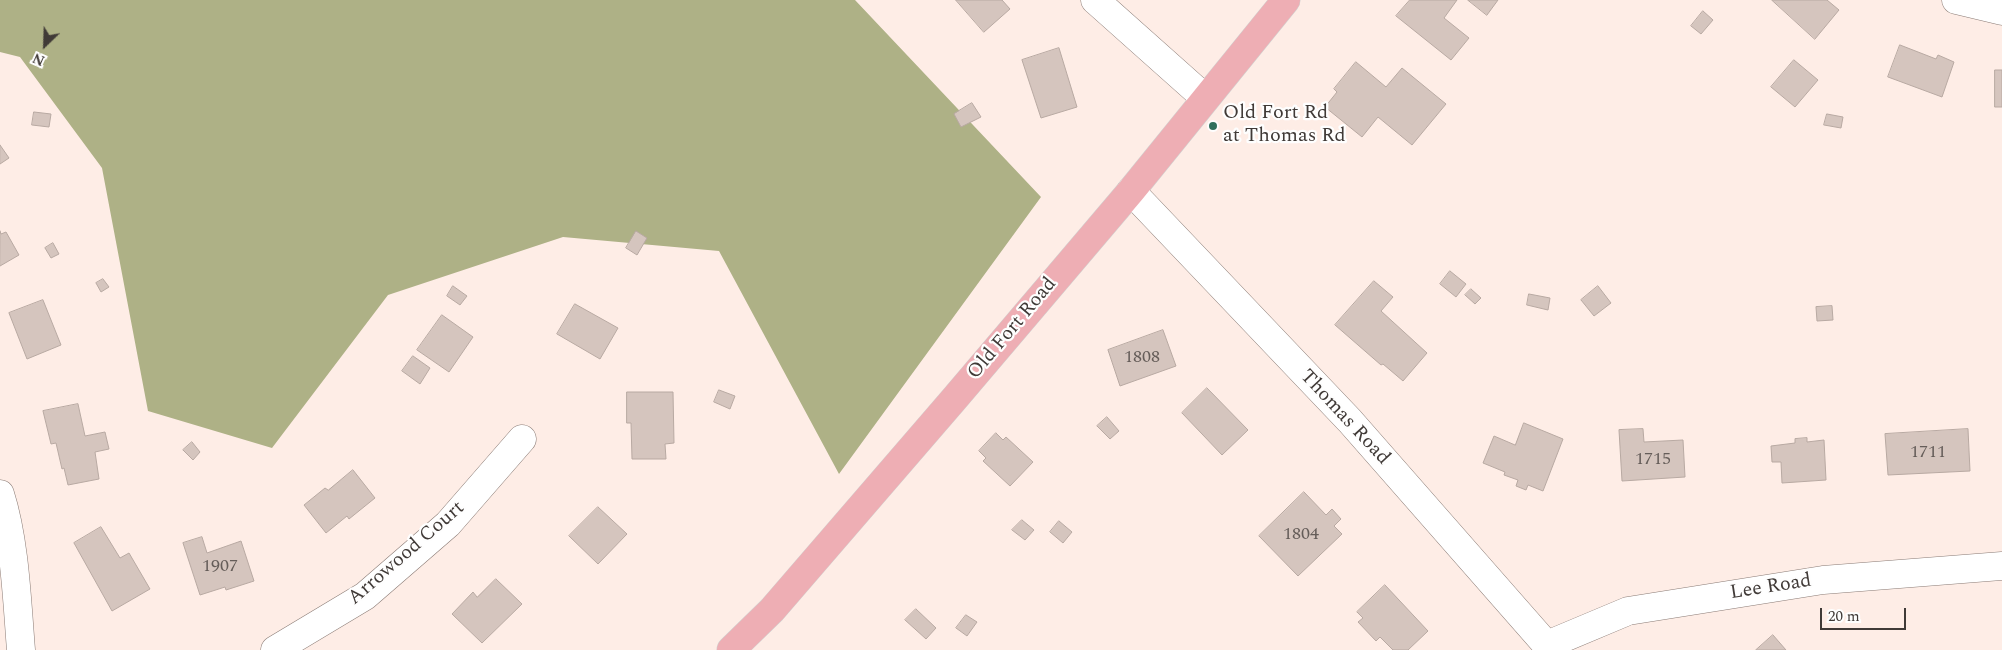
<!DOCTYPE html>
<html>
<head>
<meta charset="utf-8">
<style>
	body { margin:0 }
	#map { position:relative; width:2002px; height:650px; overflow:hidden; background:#feede6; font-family:Spectral,serif }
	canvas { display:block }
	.north { position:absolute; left:20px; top:20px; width:50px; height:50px; -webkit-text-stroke:4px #fefefe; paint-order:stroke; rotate:204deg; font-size:14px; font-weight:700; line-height:20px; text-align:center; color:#403a37 }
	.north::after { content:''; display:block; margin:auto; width:18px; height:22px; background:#403a37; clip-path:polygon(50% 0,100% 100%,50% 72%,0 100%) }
	.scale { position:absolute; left:1820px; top:608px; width:86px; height:22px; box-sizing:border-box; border:2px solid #403a37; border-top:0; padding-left:6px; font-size:15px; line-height:18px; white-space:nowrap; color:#403a37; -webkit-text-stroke:4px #fefefe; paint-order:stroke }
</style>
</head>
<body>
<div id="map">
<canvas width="2002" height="650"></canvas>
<div class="north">N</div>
<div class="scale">20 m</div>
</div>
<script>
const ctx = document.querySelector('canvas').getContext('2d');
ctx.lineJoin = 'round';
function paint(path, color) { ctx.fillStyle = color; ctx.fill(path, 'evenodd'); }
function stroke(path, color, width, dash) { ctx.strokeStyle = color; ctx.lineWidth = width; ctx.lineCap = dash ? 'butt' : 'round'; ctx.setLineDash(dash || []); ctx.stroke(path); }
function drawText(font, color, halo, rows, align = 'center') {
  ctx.font = font + ' Spectral,serif'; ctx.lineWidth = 4.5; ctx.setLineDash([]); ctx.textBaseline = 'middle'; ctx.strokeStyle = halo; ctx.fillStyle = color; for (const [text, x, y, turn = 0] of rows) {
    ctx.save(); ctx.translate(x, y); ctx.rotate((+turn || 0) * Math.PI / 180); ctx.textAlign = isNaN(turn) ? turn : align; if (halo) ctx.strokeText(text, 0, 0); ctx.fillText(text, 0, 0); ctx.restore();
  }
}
const forest = new Path2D(`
	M0,0H855L1041,197L839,474L719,251L563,237L388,295L272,448L148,411L102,168L20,57L0,52Z`);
const building = new Path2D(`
	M956,0H1002L1010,9L984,32Z
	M1410,0H1457L1444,18L1469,38L1451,60L1396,16Z
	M1468,0H1498L1487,15Z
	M1772,0H1827L1839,10L1815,39Z
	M1703,11L1713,20L1701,34L1691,26Z
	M1900,45L1936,59L1938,55L1954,62L1942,97L1888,77Z
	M1059,48L1077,107L1041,118L1022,60Z
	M1794,60L1818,80L1795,107L1771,87Z
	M1356,62L1386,87L1402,68L1446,104L1412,145L1378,117L1362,137L1325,107L1337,92L1334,89Z
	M1995,70H2002V107H1995Z
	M972,103L981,117L961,127L954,114Z
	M34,112L51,114L49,127L32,125Z
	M1827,114L1843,117L1841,128L1824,125Z
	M0,145L9,158L0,164Z
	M0,231L1,234L6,232L19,255L0,266Z
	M636,231L647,238L637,255L626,248Z
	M53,243L59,254L51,258L45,248Z
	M1450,271L1466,284L1456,297L1440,284Z
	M103,279L109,287L101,292L96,283Z
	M1374,281L1393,297L1381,311L1427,353L1403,381L1383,364L1381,365L1335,325Z
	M453,286L467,296L460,305L447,296Z
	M1598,286L1611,303L1594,316L1581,300Z
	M1471,289L1481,298L1475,304L1465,295Z
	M1529,294L1550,298L1548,310L1527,305Z
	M43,300L61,345L27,359L9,313Z
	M575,304L618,328L600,359L557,334Z
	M1832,306L1833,320L1817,321L1816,307Z
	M442,315L473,337L449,372L417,350Z
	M1163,330L1176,366L1120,386L1108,350Z
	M413,356L430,368L420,384L402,371Z
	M1207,388L1248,430L1222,455L1182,413Z
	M719,390L735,396L730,409L714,402Z
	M627,392H673L674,443L665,444L666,459H632L631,423H627Z
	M78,404L85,436L105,432L109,449L95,452L99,479L68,485L64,468L62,469L56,443L51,444L43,411Z
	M1107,417L1119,431L1110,439L1097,426Z
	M1524,423L1563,439L1543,491L1528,485L1526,490L1516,486L1518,480L1504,475L1505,472L1483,463L1494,436L1515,445Z
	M1643,429L1644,442L1683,440L1685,477L1622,481L1619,430Z
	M1968,429L1970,471L1888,475L1885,434Z
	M996,433L1003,440L1006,437L1033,462L1010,486L983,461L986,458L979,451Z
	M1807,438V442L1824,440L1826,480L1782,483L1781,462H1772L1771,446L1795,443V439Z
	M192,442L200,452L193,460L183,450Z
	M353,470L375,498L349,519L347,516L326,533L304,505L325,488L328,490Z
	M1304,492L1326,515L1332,509L1341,519L1334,526L1342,534L1298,576L1259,536Z
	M598,507L627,534L598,564L569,536Z
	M1022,520L1034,530L1025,540L1012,530Z
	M1059,521L1072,532L1063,543L1050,532Z
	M101,527L120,558L129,553L150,589L112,611L74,543Z
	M202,537L207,553L241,541L254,581L226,590L225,587L200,595L183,543Z
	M496,579L522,604L482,643L452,614L473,592L477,597Z
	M1385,585L1428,631L1408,650H1393L1380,637L1376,641L1358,622L1363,618L1357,612Z
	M916,609L936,628L926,639L905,620Z
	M966,615L977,622L967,636L956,628Z
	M1773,635L1786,650H1756Z`);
const minor = new Path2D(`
	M1095,0L1205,98
	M1956,0L2002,11
	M1131,191L1350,421L1551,650
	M0,494C15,541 17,601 21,650
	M1547,645L1628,611L1823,580L2002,566
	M275,650L365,596L448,524L522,439`);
const major = new Path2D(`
	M731,650L772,610L955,398L1131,191L1286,0`);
const markers = [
	[1213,126,5,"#30705d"]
];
const numberNames = [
	["1808",1142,358],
	["1711",1928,453],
	["1715",1653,460],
	["1804",1301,535],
	["1907",220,567]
];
const poiNames = [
	["Old Fort Rd",1223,114],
	["at Thomas Rd",1223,137]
];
const streetNames = [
	["Old Fort Road",1013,329,-50],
	["Thomas Road",1344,418,47],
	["Arrowood Court",407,554,-41],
	["Lee Road",1771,588,-9]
];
paint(forest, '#aeb186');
paint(building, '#d5c5be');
stroke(building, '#b8a9a2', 1);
stroke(minor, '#8a7b75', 29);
stroke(major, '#d1d0cf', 29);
stroke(minor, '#fff', 28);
stroke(major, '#eeaeb4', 28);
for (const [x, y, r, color] of markers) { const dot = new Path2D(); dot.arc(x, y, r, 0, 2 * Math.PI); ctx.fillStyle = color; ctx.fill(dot); stroke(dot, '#fefefe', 2); }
drawText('18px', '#655d59', null, numberNames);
drawText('20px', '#403a37', '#fefefe', poiNames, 'left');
drawText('20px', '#403a37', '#fefefe', streetNames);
</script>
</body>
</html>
